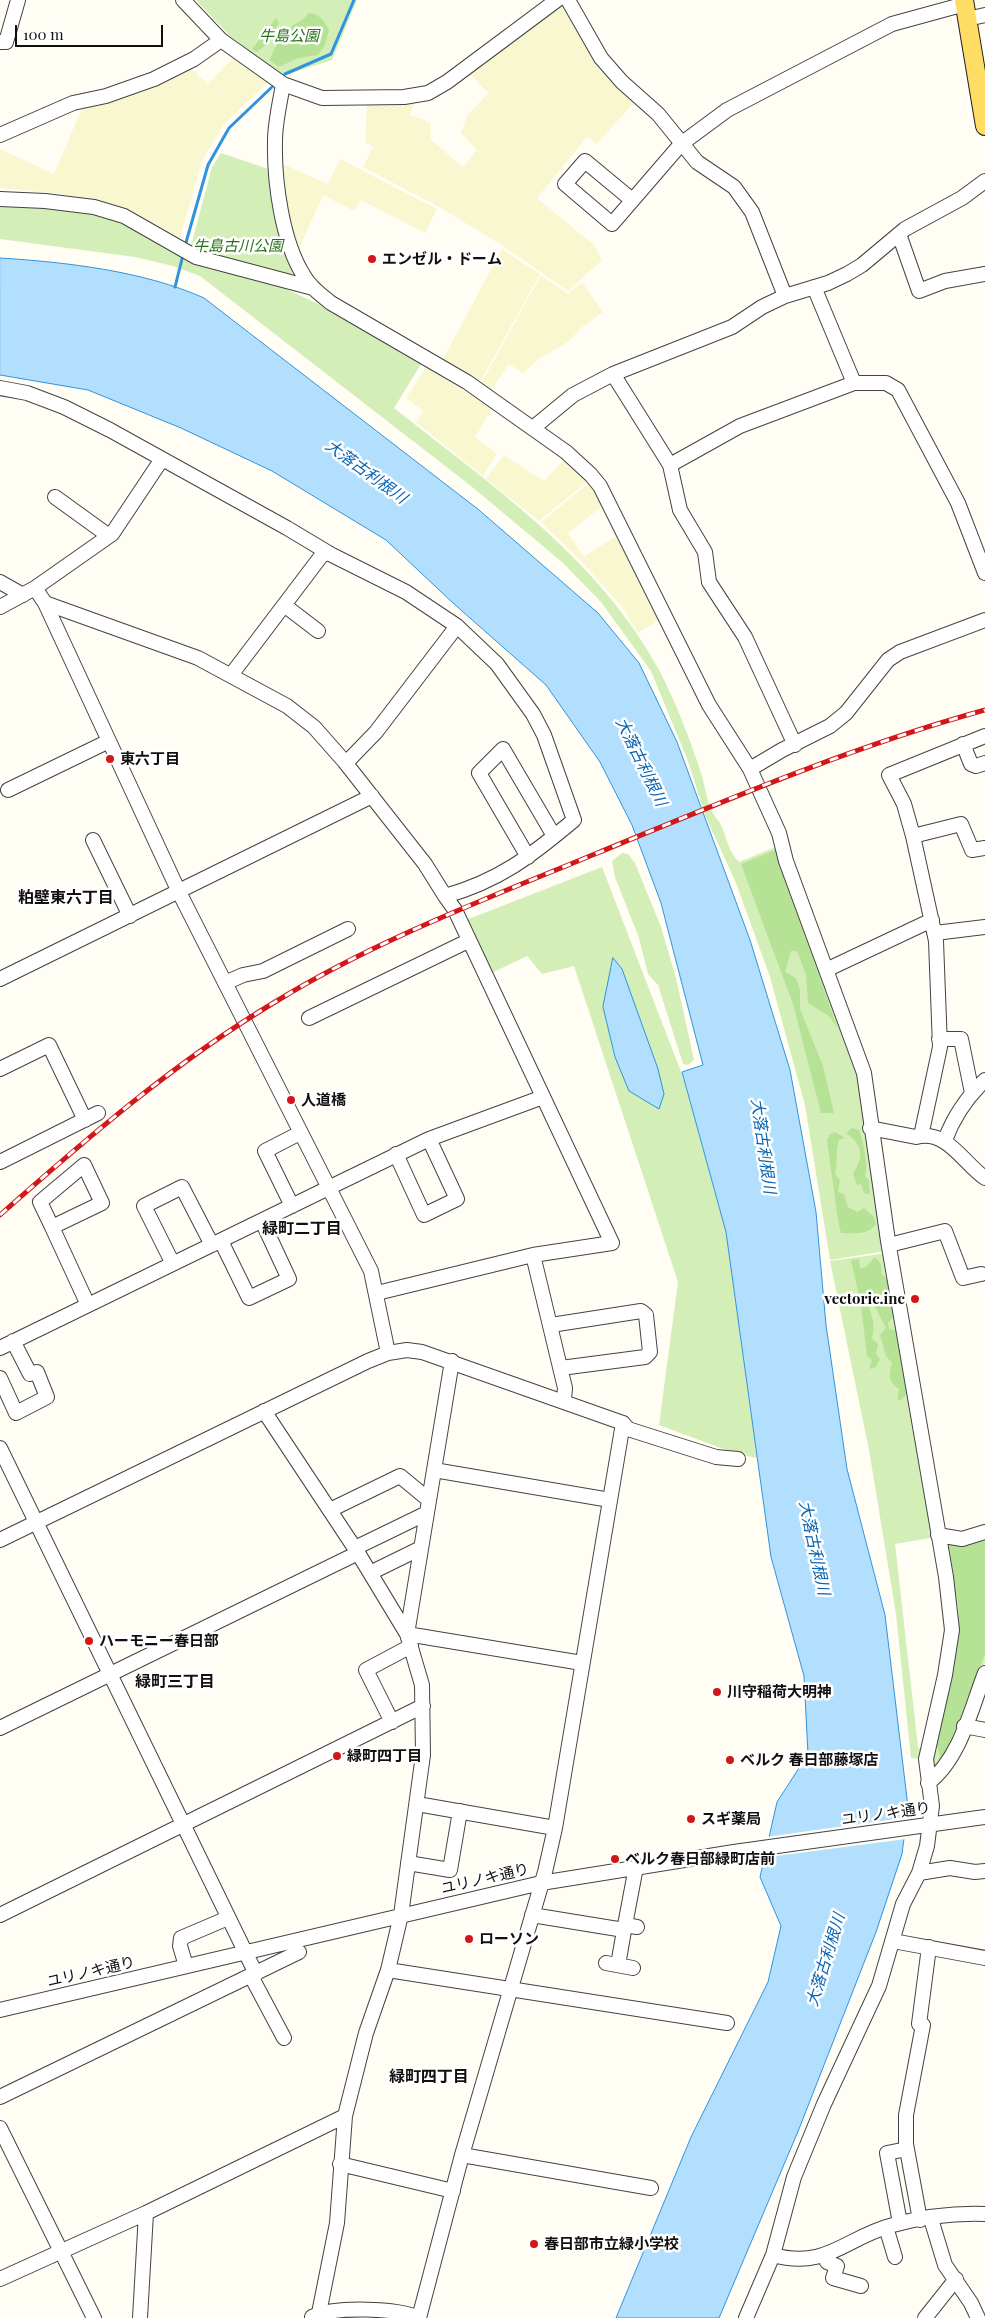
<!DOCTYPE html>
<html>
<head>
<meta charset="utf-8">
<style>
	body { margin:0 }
	#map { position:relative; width:985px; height:2318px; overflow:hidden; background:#fffdf4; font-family:"Playfair Display",serif }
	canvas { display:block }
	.scale { position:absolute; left:15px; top:25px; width:148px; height:22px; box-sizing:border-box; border:2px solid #101010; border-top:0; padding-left:6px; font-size:15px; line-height:18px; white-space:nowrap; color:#101010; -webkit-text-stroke:4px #fff; paint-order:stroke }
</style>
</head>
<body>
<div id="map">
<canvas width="985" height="2318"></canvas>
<div class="scale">100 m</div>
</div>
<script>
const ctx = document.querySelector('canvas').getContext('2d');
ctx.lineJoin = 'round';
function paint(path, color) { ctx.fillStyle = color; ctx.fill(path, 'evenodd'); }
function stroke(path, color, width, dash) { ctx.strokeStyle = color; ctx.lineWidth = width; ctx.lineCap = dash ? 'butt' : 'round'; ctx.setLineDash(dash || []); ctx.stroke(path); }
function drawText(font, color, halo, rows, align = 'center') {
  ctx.font = font + ' "Playfair Display","Noto Sans JP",serif'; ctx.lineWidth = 5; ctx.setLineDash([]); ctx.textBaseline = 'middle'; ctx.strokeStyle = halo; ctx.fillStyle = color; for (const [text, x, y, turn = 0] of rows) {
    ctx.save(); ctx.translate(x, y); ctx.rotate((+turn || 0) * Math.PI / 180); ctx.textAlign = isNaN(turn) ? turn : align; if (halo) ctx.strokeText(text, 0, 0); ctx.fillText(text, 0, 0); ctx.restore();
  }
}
const farmland = new Path2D(`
	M561,5L568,8L636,100L597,144L587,137L537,198L594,245L602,260L568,291L503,246L439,207L363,167L373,147L365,142L367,105L414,102L410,115L430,122L431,140L463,167L477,150L461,133L467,116L488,93L469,73Z
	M234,57L268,82L224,124L202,161L180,238L132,211L61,194L0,188V149L54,174L83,106L191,68L208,84Z
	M340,159L437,209L425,233L361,200L354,211L323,195L299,249L290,227L283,190V164L328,184Z
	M502,249L540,274L479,384L443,359Z
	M541,275L568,294L582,282L603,312L581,328L568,342L540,358L523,373L509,364L491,390L481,384Z
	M426,367L492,409L475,437L497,454L483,476L416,422L423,411L406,398Z
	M504,455L544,481L565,459L588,481L539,521L486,479Z
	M589,483L605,504L568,533L584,557L619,534L660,619L638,633L622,607L584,564L541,522Z`);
const green = new Path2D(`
	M196,0H357L332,60L282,76L229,35Z
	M221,153L271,170L294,267L286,289L331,310L423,361L394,408C492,486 596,556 658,668C675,700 690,739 701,773C705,785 706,797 711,809C713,815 718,819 721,825C727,838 728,851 739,862L778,846L859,1075L886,1251L830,1260L805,1105L770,977L736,883L705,815L688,761L651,671L601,602L562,562L471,486L200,276L173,266L135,257L0,239V204C41,206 85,208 124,224C146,233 167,247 187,261L212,167Z
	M622,853L628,854L635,863L661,927L676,978L694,1060L688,1065L683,1064L658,985L648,974L639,938L615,877L612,861Z
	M602,867L683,1077L726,1232L757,1458L737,1454L659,1425L678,1282L574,966L542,974L527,956L485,976L461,922Z
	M887,1253L936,1537L895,1544L918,1747L924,1752L950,1666L942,1539L985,1535V1662L961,1725L939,1769L932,1766L931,1760L911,1758L896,1614L869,1450L830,1261Z`);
const forest = new Path2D(`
	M309,13C320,14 324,21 329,30L325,45L318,55L298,58L279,67L269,60C274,51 279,38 286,31C293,24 302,22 309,13Z
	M276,18L279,23L266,45L257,52L252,49Z
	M775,850L837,1027L829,1016L808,1003L806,975L797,951H791L785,972L796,978L800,990V1009L823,1066L834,1113H821L793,1004L741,864Z
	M852,1128L859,1130C863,1139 869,1167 865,1176L869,1180L870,1194L864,1193L861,1184L857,1185L853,1174C864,1156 863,1145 846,1133Z
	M835,1132L845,1138L839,1140C835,1152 838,1163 835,1174L840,1180L838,1192L844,1194L848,1207L857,1212L864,1208L874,1217L876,1224C867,1236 854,1233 841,1233L838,1220L827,1140L829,1135Z
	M875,1257L881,1264L882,1274L889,1282L894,1316L888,1323L889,1329L899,1331L909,1390L901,1401L897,1399L899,1389C888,1381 889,1376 892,1363L886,1356L880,1335L886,1328L874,1305L868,1299C869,1317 877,1318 872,1338L878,1344L876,1354L880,1359L876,1367L869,1369L872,1360L867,1356L861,1306L851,1260L859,1259L860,1268L866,1267Z
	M985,1538V1654L951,1743L941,1760L937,1745L958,1643L959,1610L948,1545L964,1544Z`);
const water = new Path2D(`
	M0,258C65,262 144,271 204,298L479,510L598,613L639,663L677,742L750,940L790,1070L816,1212L826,1325L847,1469L885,1615L908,1807L902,1854L876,1932L799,2129L719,2318H616L691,2137L768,1982L781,1926L760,1877L777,1802L808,1754L804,1676L771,1557L726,1232L682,1072L703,1065L661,903L632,825L600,762L546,685L453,603L386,540L272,471L181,428L88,390L0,375Z
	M613,958L622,969L658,1069L664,1094L659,1109L629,1091L615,1057L603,1007Z`);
const pier = new Path2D(`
	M909,1817L906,1839L761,1858L766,1837Z`);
const stream = new Path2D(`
	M285,74L331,54L354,0
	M185,246L208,165L229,128L272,87
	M175,287L183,255`);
const minor = new Path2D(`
	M183,0L221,40L283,84L322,98L404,97L428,93L447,82L557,0
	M568,0L601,58L622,82L658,114L697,162L734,187L752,212L785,296
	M967,19L985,15
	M0,42H6L18,0
	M283,84C280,103 275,122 275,141C274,181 282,242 304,276C310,287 321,295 331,303L467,382L566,452L591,475L600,486L709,705L750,769L779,833L786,861L864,1073L888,1241L946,1577L952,1630L945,1675L926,1759L932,1806L927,1846L919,1873L903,1904L879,1986L824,2104L794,2177L773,2255L746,2318
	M0,135L73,103L106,96L154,79L194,59L221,40
	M0,199L45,201L94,207L124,216L196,257L313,288
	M632,200L585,161L565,184L612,224L681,144L727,110L892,24L965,4
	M899,234L919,291L945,281L985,274
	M814,287L854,383
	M613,374L670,465L680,510L705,552L709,582L745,637L795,745
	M0,388L27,393L64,407L110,430L287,528L332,555L406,592L457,626L497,664L533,714L544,735L574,820C531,856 499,881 445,896L425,864L344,761L314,727L287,706L198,658L45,603
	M533,428L573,395L613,374L732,327L762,307L785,296L828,283L847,274L862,265L905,229L962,198L985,181
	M670,465L740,426L854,383H886L898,390L958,503L985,573
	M55,497L109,536
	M0,582L23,595
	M35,588L45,603L179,892L371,1271L388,1353
	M284,605L318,631
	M0,607L35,588L112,534L162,459
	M231,675L322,555L329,553
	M963,744L971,764L976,766L985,763
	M346,763L376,732L457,626
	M750,769L782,750L830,726L846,713L888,660L900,652L985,620
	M8,790L109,741
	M913,836L961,824L972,850L985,848
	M93,840L130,916
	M528,857L479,773L503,749L554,836
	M935,933L985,927
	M826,970L932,920
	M0,979L372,796
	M225,983L243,975L263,971L348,929
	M309,1018L468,941
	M939,1039H961L972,1093
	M0,1069L49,1045L85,1120
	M870,1128L916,1137C947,1129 963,1163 985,1178
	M921,1136L940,1047L936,941L913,836L904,804L889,775L985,736
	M945,1140C954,1116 966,1098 985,1080
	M396,1154L424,1215L457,1199L429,1139
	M0,1162L98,1113
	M292,1206L265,1151L300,1133
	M52,1227L40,1202L84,1165L102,1203L52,1227L88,1305
	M221,1241L249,1298L289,1279L262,1221
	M889,1245L945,1231L963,1278L981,1274
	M533,1255L565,1388L564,1400
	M172,1262L144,1206L182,1187L212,1245
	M377,1293L533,1255L612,1243L455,910L445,896
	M551,1325L641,1311L646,1315L650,1352L645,1357L561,1368
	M0,1348L429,1139L543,1097
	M452,1361L407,1634L582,1663
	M0,1378L16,1413L47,1397L37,1372L30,1374L13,1341
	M264,1411L358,1553L407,1634L422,1685L423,1755L401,1915L388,1970L366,2033L345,2116L337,2223L318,2318
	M0,1448L256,1974
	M434,1470L610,1500
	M330,1510L400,1476L429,1500
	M938,1535L962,1539L985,1532
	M0,1540L368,1361L388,1353L407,1350L422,1352L623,1423L628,1429L716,1457L738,1459
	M355,1548L427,1513
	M370,1573L421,1548
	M392,1722L366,1670L411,1646
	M964,1726L985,1730
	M0,1728L358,1553
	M928,1783C960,1759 971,1709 985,1673
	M417,1804L555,1828
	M408,1863L450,1870L460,1811
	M919,1873L950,1868L975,1872L985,1871
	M0,1915L423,1706
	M532,1915L624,1930
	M625,1925L636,1867
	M893,1941L985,1958
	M606,1963L633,1968
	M618,1965L625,1925L637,1927
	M186,1966L180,1946L181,1938L228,1918
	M388,1970L727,2023
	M251,1976L284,2038
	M0,2010L541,1883L734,1852L985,1817
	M0,2097L299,1952
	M0,2128L94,2318
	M462,2155L651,2188
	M340,2164L453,2191
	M931,2219L945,2265L971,2303L978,2318
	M920,2220L906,2144V2115L923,2025L919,2024L929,1947
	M900,2223L887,2153L907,2149
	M886,2227L895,2257
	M830,2253L827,2262L837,2266L833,2278L861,2286
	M773,2255C827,2270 846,2237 893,2225C922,2217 955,2213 985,2214
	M0,2279L146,2213L345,2116
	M312,2317C334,2306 398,2308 419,2318
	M140,2318L146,2213
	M419,2318L462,2155L545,1872L555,1828L623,1423
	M925,2318L956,2279`);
const major = new Path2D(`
	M964,0L985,126`);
const rail = new Path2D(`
	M0,1215C87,1138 175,1062 275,1002C376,940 486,899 595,854C724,801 851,747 985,710`);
const markers = [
	[372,259,5,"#d2171a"],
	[110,759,5,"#d2171a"],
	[291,1100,5,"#d2171a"],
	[915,1299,5,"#d2171a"],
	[89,1641,5,"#d2171a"],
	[717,1692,5,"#d2171a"],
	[337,1756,5,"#d2171a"],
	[730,1760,5,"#d2171a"],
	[691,1819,5,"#d2171a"],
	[615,1859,5,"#d2171a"],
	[469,1939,5,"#d2171a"],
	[534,2244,5,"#d2171a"]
];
const parkNames = [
	["牛島公園",289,36],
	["牛島古川公園",238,246]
];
const poiNames = [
	["エンゼル・ドーム",382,259],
	["東六丁目",120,759],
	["人道橋",301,1100],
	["vectoric.inc",905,1299,"right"],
	["ハーモニー春日部",99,1641],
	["川守稲荷大明神",727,1692],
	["緑町四丁目",347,1756],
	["ベルク 春日部藤塚店",740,1760],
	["スギ薬局",701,1819],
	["ベルク春日部緑町店前",625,1859],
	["ローソン",479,1939],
	["春日部市立緑小学校",544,2244]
];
const streetNames = [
	["ユリノキ通り",886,1814,-8],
	["ユリノキ通り",485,1879,-13],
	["ユリノキ通り",91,1972,-13]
];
const waterNames = [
	["大落古利根川",366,472,36],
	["大落古利根川",641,762,64],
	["大落古利根川",763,1146,82],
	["大落古利根川",814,1548,78],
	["大落古利根川",826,1960,-73]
];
const neighbourhoodNames = [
	["粕壁東六丁目",66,898],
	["緑町二丁目",302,1229],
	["緑町三丁目",175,1682],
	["緑町四丁目",429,2077]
];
paint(farmland, '#f9f7d0');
paint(green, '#d3efb7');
paint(forest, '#b5e295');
paint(water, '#b2dffd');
stroke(water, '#3093dd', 1);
paint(pier, '#fffdf4');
stroke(stream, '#3093dd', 3);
stroke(minor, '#434343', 16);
stroke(major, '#212121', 20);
stroke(minor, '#fff', 14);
stroke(major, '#ffdd64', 18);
stroke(rail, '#d2171a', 5);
stroke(rail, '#fff', 3, [9]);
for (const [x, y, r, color] of markers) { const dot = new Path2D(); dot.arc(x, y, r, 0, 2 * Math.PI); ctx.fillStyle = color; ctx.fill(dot); stroke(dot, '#fff', 2); }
drawText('italic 15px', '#287117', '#fff', parkNames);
drawText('bold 15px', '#101010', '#fff', poiNames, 'left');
drawText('15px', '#101010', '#fff', streetNames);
drawText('italic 16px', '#0964b3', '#fff', waterNames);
drawText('bold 16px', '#101010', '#fff', neighbourhoodNames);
</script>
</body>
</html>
